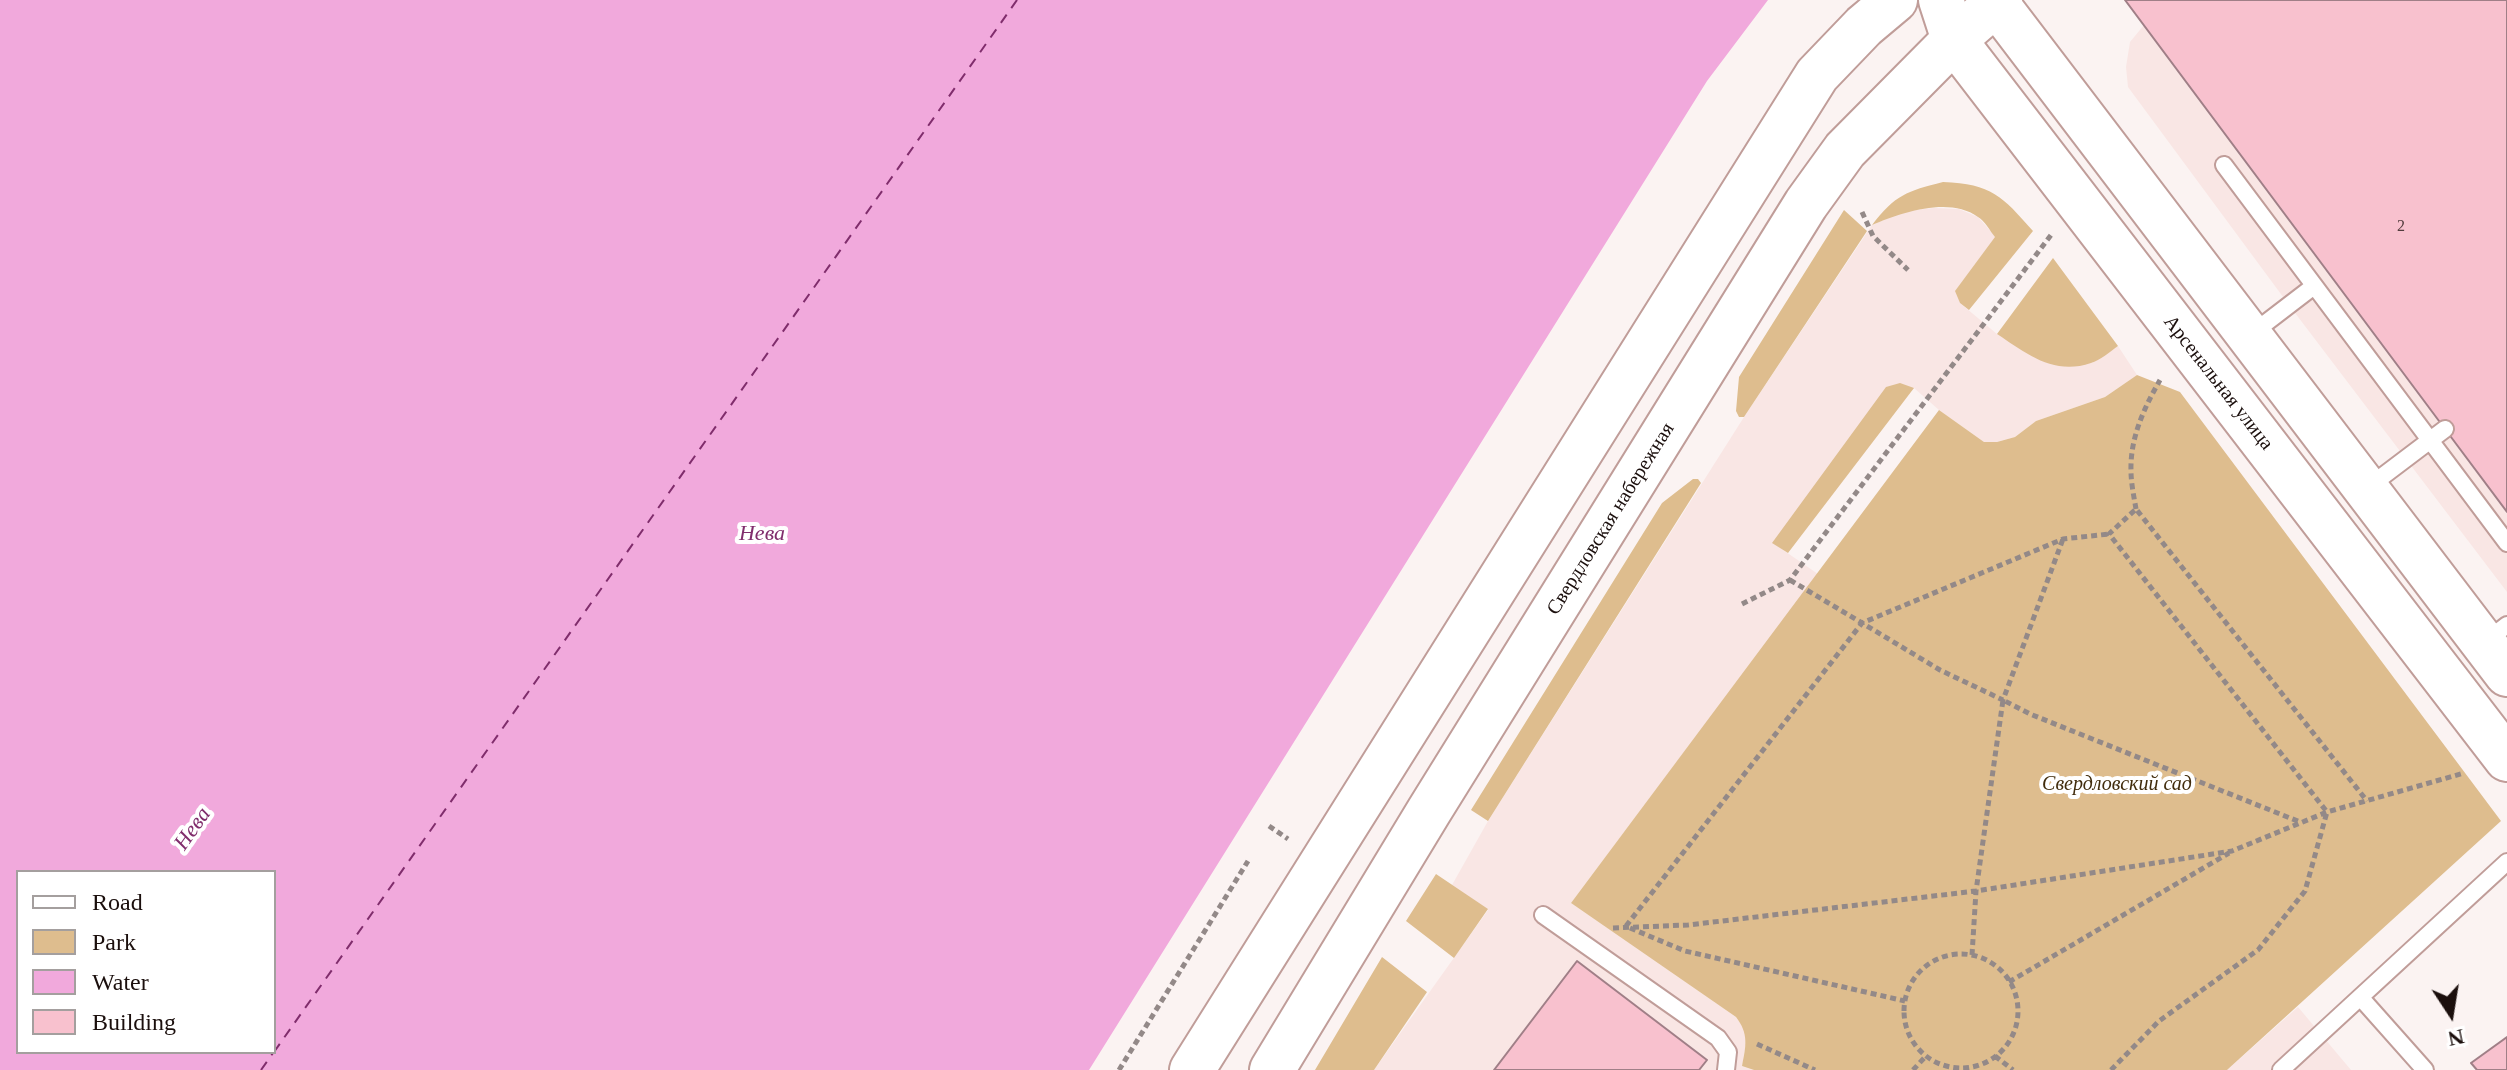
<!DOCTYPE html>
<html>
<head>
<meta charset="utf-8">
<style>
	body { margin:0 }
	#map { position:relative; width:2507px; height:1070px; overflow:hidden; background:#fbf3f2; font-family:"Times New Roman",serif }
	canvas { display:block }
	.legend { position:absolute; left:16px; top:870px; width:260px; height:184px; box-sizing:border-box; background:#fff; border:2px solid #a49f9e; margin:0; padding:10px 14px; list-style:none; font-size:24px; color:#1b0f0d }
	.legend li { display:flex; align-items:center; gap:16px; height:40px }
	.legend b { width:40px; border:2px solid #a49f9e }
	.north { position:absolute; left:2411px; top:974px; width:80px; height:80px; -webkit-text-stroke:6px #fff; paint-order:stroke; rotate:168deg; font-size:22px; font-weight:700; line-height:32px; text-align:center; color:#1b0f0d }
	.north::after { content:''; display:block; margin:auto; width:28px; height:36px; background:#1b0f0d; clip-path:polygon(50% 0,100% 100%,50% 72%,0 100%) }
</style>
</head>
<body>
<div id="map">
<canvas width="2507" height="1070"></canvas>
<ul class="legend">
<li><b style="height:10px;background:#fff"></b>Road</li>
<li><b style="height:22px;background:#debd8e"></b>Park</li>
<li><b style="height:22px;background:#f1a9dc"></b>Water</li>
<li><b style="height:22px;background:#f8c1ce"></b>Building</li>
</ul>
<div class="north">N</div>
</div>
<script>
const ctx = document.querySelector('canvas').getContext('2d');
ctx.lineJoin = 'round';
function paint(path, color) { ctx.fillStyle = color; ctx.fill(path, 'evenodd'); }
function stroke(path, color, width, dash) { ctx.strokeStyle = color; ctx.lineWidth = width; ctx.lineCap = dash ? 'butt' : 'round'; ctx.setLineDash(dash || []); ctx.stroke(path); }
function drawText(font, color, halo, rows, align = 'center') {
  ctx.font = font + ' "Times New Roman",serif'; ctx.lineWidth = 8; ctx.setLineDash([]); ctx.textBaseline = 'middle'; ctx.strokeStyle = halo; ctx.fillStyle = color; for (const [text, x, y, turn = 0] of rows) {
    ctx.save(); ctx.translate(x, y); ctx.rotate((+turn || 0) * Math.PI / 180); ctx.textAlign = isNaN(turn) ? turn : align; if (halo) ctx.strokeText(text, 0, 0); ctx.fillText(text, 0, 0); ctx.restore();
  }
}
const built = new Path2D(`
	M2125,0H2507V592L2289,305L2128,87L2126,67L2130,42L2144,25Z
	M1934,208L1959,209L1978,217L1996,237L1956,290L1960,303L1997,334L2092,363L2118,346L2137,375L2105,397L2036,421L2015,437L1997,442H1984L1939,410L1914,388L1773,543L1818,574L1571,903L1736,1017L1744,1028L1747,1039L1742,1066L1754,1070H1374L1488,910L1452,885L1488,821L1744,417L1872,225L1904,211Z
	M2298,1007L2351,1070H2227Z`);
const green = new Path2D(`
	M1943,182C1992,184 2002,196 2033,231L1969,310L1960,303L1955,291L1995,237C1990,231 1985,221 1978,217C1949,196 1901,213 1872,225C1895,195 1907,191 1943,182Z
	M1844,210L1867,231L1744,417H1739L1736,411L1739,377Z
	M2053,258L2118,346C2110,352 2100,360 2091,363C2053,376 2026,353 1997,334Z
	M2137,375L2180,392L2501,821L2227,1070H1754L1742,1066C1746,1046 1749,1034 1736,1017L1571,903L1939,410L1984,442H1997L2015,437L2036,421L2105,397Z
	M1900,383L1914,388L1788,553L1772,543L1886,387Z
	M1693,479H1698L1701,483L1488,821L1471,810L1662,503Z
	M1436,874L1488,909L1454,958L1406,921Z
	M1382,957L1427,992L1374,1070H1315Z`);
const water = new Path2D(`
	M0,0H1768L1707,81L1089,1070H0ZM18,872H274V1052H18Z`);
const ferry = new Path2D(`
	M274,1052L1017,0
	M261,1070L273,1053`);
const building = new Path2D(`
	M2125,0H2507V512L2445,429Z
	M1577,961L1707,1060L1699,1070H1494Z
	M2507,1037V1070H2477L2471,1063Z`);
const path = new Path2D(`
	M1862,212L1873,236L1908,270
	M2136,509C2134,497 2131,483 2131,471C2130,438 2144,408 2160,380
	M1790,580L1862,623L2063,539L2109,534
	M1742,604L1790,580L2051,235
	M1269,826L1288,839
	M1626,926L1862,623L1940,670L2003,700L2063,539
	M1613,928L1688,925L1976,891L2232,851L2327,812L2464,773
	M1630,928L1685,951L1905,1001
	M1904 1011a57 57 0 1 1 114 0a57 57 0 1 1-114 0Z
	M1972,955L1976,891L2003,700L2030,714L2300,822
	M2009,982L2229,853
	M1757,1044L1815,1070
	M1995,1056L2013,1070
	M1119,1070L1248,861
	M1913,1070L1926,1056
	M2111,1070L2159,1021L2258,950L2305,891L2327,812L2109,534L2136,509L2367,801`);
const lane = new Path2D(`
	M2224,165L2507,543
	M2250,335L2314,286
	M2367,488L2445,429
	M2485,642L2507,625
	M1543,915L1718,1038L1728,1052L1726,1070
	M2361,998L2425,1070
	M2281,1070L2507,862`);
const secondary = new Path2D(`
	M1941,0L1954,40L2507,759
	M1990,0L1996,3L2507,674`);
const primary = new Path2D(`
	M1192,1070L1817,75L1864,26L1895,0
	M1272,1070L1429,811L1806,204L1845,150L1954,40L2000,0`);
const numberNames = [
	["2",2401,227]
];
const streetNames = [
	["Арсенальная улица",2218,383,52],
	["Свердловская набережная",1611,519,-58]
];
const parkNames = [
	["Свердловский сад",2117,785]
];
const waterNames = [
	["Нева",762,534],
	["Нева",193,829,-55]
];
paint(built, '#f9e6e4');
paint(green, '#debd8e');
paint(water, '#f1a9dc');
stroke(ferry, '#802d6c', 2, [10, 8]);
paint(building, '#f8c1ce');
stroke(building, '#a07f87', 2);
stroke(lane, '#c09d99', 20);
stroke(secondary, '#c09d99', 48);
stroke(primary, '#c09d99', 48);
stroke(path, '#938988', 5, [6, 4]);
stroke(lane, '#fff', 16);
stroke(secondary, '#fff', 44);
stroke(primary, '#fff', 44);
drawText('16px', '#523c3d', null, numberNames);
drawText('20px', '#1b0f0d', '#fff', streetNames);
drawText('italic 20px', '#412c0c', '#fff', parkNames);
drawText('italic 22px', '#802d6c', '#fff', waterNames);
</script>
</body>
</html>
